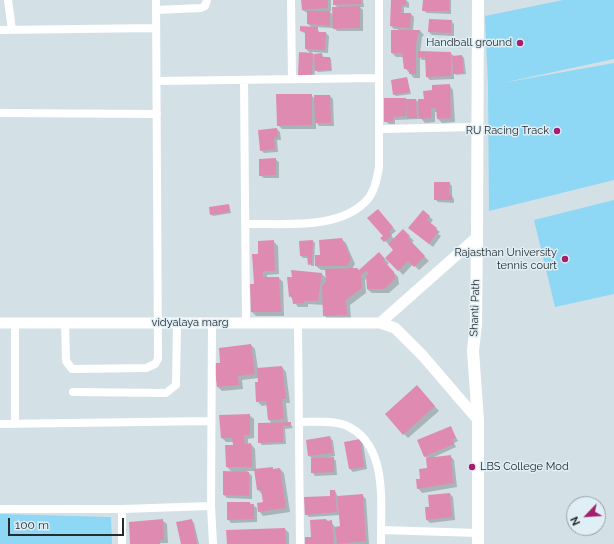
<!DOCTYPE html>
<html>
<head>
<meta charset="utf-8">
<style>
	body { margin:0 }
	#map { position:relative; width:614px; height:544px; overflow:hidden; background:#d3e1e7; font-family:Raleway,sans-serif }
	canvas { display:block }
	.north { position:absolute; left:566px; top:496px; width:40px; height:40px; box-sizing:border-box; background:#e0eef5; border:1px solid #96a0a5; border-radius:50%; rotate:245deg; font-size:11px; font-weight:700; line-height:16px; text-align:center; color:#262c2e }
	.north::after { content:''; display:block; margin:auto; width:14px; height:18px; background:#a41f6c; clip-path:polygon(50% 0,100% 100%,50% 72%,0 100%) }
	.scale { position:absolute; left:8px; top:518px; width:116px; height:18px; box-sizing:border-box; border:2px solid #262c2e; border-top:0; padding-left:5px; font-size:12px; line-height:14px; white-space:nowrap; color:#262c2e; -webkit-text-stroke:3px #e0eef5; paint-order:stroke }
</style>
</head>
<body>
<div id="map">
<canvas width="614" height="544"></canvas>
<div class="north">N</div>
<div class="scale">100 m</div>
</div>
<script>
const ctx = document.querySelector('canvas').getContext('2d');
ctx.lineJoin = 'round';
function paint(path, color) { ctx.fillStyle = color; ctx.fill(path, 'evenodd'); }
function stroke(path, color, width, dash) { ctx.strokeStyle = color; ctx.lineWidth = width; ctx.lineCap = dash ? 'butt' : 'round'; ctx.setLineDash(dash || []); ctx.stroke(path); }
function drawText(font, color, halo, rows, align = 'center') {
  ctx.font = font + ' Raleway,sans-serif'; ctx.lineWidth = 3; ctx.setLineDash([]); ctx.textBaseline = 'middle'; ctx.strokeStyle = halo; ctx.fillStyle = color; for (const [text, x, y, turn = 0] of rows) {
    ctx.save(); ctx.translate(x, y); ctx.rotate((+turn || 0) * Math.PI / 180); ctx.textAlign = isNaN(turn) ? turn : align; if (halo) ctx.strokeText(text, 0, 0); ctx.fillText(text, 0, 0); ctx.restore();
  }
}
const green = new Path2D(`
	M563,0H614V59L502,83L614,63V180L489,211L488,86L485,16Z
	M614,200V294L555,307L534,220Z
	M0,514L111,517L112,544H0Z`);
const shadow = new Path2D(`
	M302,0H331V11H329L334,16L337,7L334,4V0H363L364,7H360L363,10V31H337L333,27V28L316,27L320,33H326L329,36L328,53L311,52L315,56L322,54L324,58H329L331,59L332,71L318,72L315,69L314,79L299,75L310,53L306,49V34L301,31L312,28L308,24V13L302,10Z
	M392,0H406L409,3V8L404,7V14H411L414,17L413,31H420L424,35L422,37L420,53H450L454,56H462L464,58L466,74L456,75L454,73V79L430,80L427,77L426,60H422L420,58V78H414L405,68L403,57H396L392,53L398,29H394L391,26Z
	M424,0H451V14L427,13L423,10Z
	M430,20L451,21L454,24V36L432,35L429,32Z
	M407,78L411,94L396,96L394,94Z
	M449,85L453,90L455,122L442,123L438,119L437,112H435V122L425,123L419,116V119L395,120V124H389L385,121L405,99L416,100L420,103L434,91Z
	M311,95L316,100L330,96L333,99L334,126H319L316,122V129H282L278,125Z
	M277,129L280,132L281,140H277L278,152L264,153L261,150Z
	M275,159L279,162V178H264L260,175Z
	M449,183L452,186V196L454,199V203L438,202L435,199Z
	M229,205L231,213L213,216L211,214Z
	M423,211L433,220L430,224L440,232L438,234L441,236L433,247L413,231Z
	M381,214L396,231L391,235L394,239L403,230L414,241L411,243L429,261L419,270L413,264L403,275L387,258L395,250L382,238L384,236Z
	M341,239L346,243L355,264L352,269L359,271L383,257L389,263L387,265L398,277L399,284L389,293H372L367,289V278L365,280L366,293L350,305L351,319L329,320L324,315V305L308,304V307H298L290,296L322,274L327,279L326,270H321L316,266L321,256Z
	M273,241L278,246L279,274L267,275V278H279L283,282L284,316H256L252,312L259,255Z
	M313,241L315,243L314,266H311L308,258H303L301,256L300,242Z
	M251,345L255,349L258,369L282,367L286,372L290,403H286L288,423H290L293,428L285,429L286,444L262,445L259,442L272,424L269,420L267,405L262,406L257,401L259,378L242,380L243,389L222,391L218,387L215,364H222Z
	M421,391L439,411L408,438L404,434Z
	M249,415L254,419V438L248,439V444H251L255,449L256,470L272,468L274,470L280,469L284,473L290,512L263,516L259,511L264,503L262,494L258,490L255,471H247L252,476V499L227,498L224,495L232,472L227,467L226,446H234L233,442H226L222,438Z
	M450,427L458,441L454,443L456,447L432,458L450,456L454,460L457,487L422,493L418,488L428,469L427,458L424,456Z
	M330,437L333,441L335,456L325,458H333L336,461L337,475L315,476L312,472V458L309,456Z
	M360,440L363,443L367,469L353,472L350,469Z
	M335,491L338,497L362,495L366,499L369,544H306L326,520L331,522L336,528L341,527L340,515L309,517L306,514L331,497Z
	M450,494L453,497L455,520L430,523L427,520L430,508Z
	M250,503L257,508V522L231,523L228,519Z
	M162,520L167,524L168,543L132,544Z
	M191,520L194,523L199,544H182Z
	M285,529L289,533V544H228Z`);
const building = new Path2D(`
	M301,0H328V8L302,10Z
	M333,0H361V4L333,5Z
	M391,0H406V5H402L401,13H411L410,28L390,26Z
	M423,0H449V11H422Z
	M360,6V28L333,29L332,7Z
	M307,11H330V26L307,24Z
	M429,19L452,20L451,33L428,32Z
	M300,26L318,27V32H326L325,50L305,49V32L300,31Z
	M391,30H420V33H418L416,45V74H409V69H404L402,53H391Z
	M418,51L451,52V76L426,77L425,57H418Z
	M299,52L313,53L312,76L298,75Z
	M322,53V57H330L331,70L315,71L314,54Z
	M462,55L464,73L453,74L452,56Z
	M407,77L410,92L393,95L391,80Z
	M450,84L451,118L437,119L436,108H431V118L419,119L418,99H424L423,91L432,90V85Z
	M276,94H312V125L277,126Z
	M314,95H330L331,123H315Z
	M384,98H406V116L393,117V121L384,122Z
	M406,99H416L417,118H407Z
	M277,128L278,137L274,138L275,149L260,151L258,130Z
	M276,158V175L259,176V159Z
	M434,182H450L449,195H452V200H434Z
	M229,204L230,212L210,215L209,207Z
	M378,209L393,227L389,232L392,235L384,242L380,238L383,236L367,218Z
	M423,210L430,216L427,220L437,228L436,230L438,232L429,244L408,228Z
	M403,229L410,236L408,238L425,256L414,267L408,261L398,271L385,258L393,250L388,244Z
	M342,238L351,259L347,266H315V255H320L319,240Z
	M274,240L275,271H263V277H279L281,312H251L250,284H254L252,254H258V241Z
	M313,240L312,264L308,265L307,256H300L299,241Z
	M379,252L385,259L383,260L394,272L395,279L384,289H367L366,276L369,273L366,271L361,275L362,288L346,300L347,315L323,316L322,286L326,282L325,269L357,268L359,270Z
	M291,270L322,273L318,301H304V303L293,304L292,296L289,297L287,277H292Z
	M251,344L255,374L238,376L239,385L217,387L214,363H220L219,348Z
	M282,366L286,399H282L284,419L268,420L266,401L256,402L255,382H258L257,368Z
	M417,385L435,406L403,435L385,414Z
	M250,414V435H244L245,444L251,443L252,467H226L225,445H233L232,438H221L219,415Z
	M291,422V426H283V442L258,443V423Z
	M451,426L456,438L452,439L454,444L424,457L417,440Z
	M330,436L333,453L308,456L306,440Z
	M360,439L364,467L349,469L344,442Z
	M451,455L453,483L417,489L416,479H420L419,469L427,468L426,458Z
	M334,457V472L311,473V458Z
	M273,467V469L280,468L286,508L258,512L257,503L263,502L261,490H257L254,469Z
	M223,471L249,472V496L223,495Z
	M330,490H335L337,512L305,515L304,497L330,496Z
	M450,493L452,517L426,520L425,507H429L428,495Z
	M363,494L366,541L337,544L335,527L340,526L337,496Z
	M227,502H250V504H254V519L227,520Z
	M163,519L164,540H160V544H130L129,522Z
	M192,519L197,544H181L176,522Z
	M326,519L327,521L332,520L334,544H305V537H311L310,520Z
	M285,528L286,544H227L226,530Z`);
const minor = new Path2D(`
	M8,0L12,30
	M291,0L292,79
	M156,10L201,8L205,6L207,0
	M0,30L156,28
	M244,80L246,323
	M157,81L379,78
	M0,113L157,114
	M380,129L478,127
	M245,224C283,223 340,231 368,199C375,190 377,178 379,167V0
	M15,323V424
	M65,323L66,361L72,369L146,368L155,364L158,359L156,0
	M212,323L211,506L213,544
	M298,323L300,544
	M73,392L166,393L176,385L177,323
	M299,422C313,422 331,420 345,425C390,444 380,505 381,544
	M0,424L211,421
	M0,509H122L211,506
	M381,530L478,533
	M122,544V509`);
const tertiary = new Path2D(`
	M0,323H380L395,328L423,356L478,420
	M380,323L477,237`);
const secondary = new Path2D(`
	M478,0L477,237L476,324L473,351L478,420V544`);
const markers = [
	[520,43,4,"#a41f6c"],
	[557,131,4,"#a41f6c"],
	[565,259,4,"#a41f6c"],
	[472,467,4,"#a41f6c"]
];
const poiNames = [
	["Handball ground",512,43],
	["RU Racing Track",549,131],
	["Rajasthan University",557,253],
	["tennis court",557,266],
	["LBS College Mod",480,467,"left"]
];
const streetNames = [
	["Shanti Path",475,308,-88],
	["vidyalaya marg",190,323]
];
paint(green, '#8ed7f5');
paint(shadow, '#0003');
paint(building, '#df8bb1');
stroke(minor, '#fff', 8);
stroke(tertiary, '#fff', 11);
stroke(secondary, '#fff', 12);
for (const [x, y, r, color] of markers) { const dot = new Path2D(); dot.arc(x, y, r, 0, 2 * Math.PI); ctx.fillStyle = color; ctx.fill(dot); stroke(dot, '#e0eef5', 1.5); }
drawText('11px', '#262c2e', '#e0eef5', poiNames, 'right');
drawText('11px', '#262c2e', '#e0eef5', streetNames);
</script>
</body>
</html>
